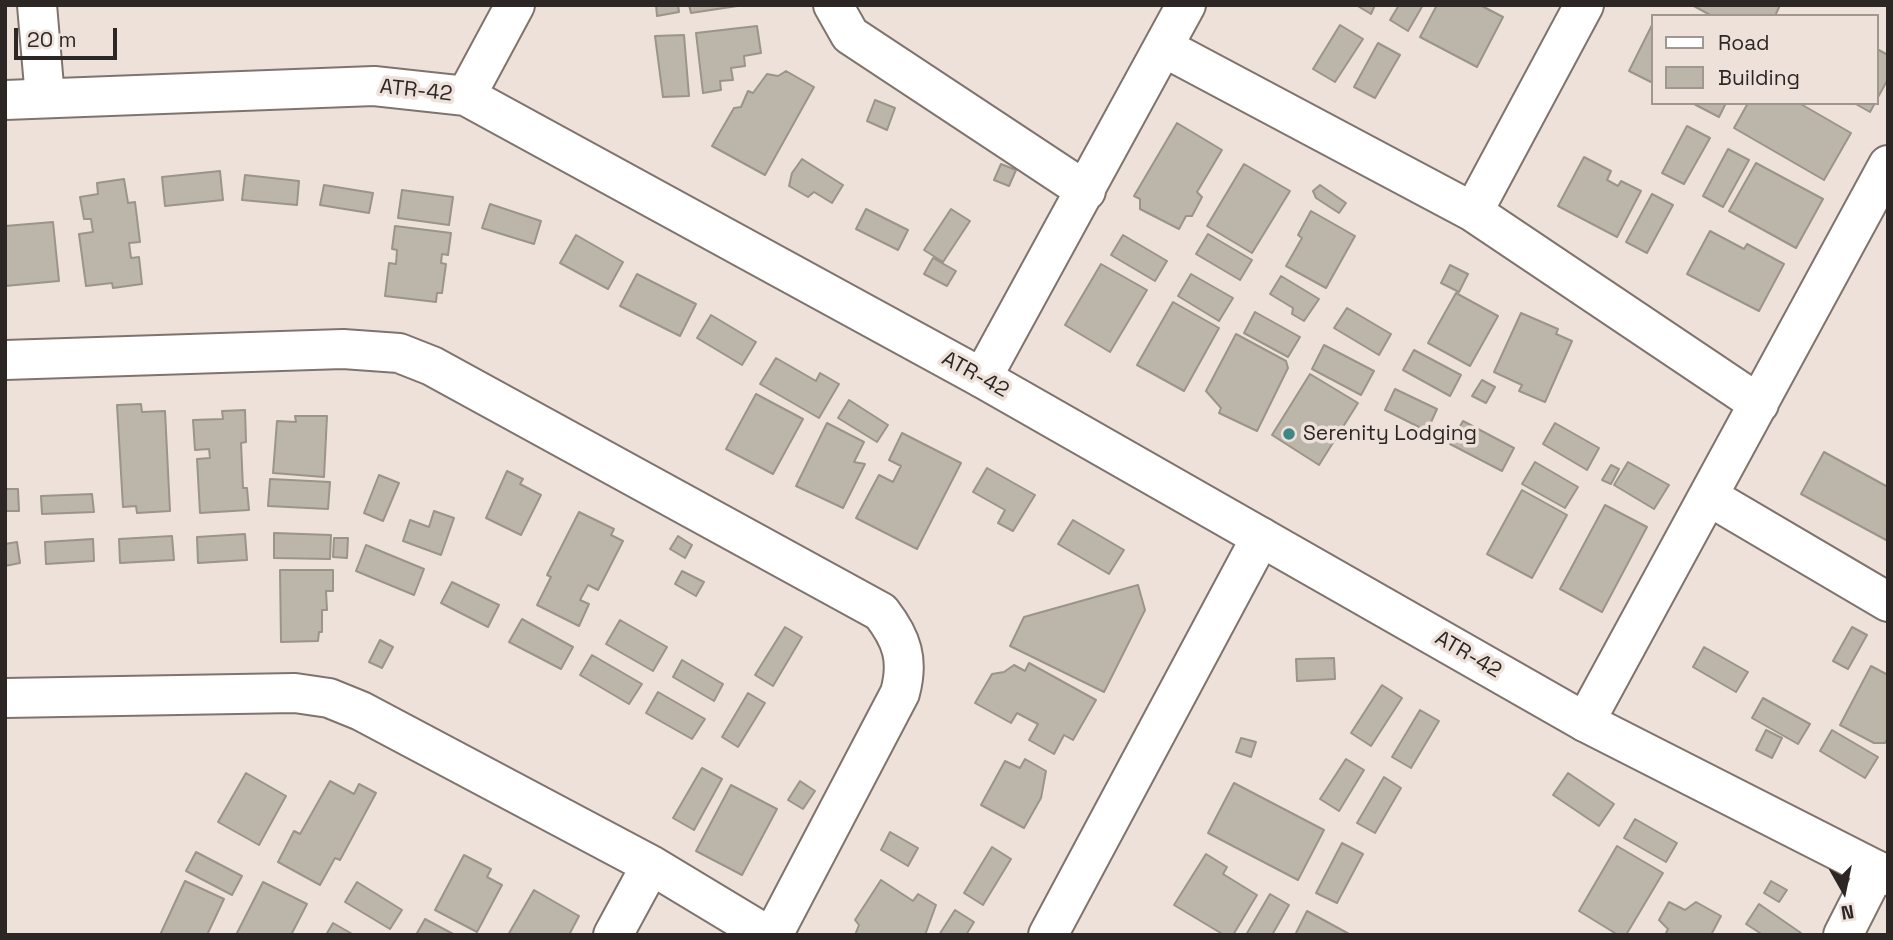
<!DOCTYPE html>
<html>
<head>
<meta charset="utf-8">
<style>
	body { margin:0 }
	#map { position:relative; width:1893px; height:940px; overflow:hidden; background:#eee1da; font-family:"Space Grotesk",sans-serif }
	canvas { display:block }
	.frame { position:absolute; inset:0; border:7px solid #2c2724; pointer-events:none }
	.legend { position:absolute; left:1651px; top:14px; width:228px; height:91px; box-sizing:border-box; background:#eee1da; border:2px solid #a09791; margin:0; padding:9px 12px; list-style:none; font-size:21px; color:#2c2724 }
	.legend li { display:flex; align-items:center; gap:14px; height:35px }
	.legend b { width:35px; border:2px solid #a09791 }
	.north { position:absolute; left:1809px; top:856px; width:70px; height:70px; -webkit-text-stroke:5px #eee1da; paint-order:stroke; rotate:171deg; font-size:19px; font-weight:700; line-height:28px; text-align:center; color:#2c2724 }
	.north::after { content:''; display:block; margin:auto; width:24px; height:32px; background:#2c2724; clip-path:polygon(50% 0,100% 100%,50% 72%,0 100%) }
	.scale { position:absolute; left:14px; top:28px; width:103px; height:32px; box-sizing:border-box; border:4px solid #2c2724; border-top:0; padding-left:9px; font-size:21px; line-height:24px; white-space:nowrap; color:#2c2724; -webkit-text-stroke:5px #eee1da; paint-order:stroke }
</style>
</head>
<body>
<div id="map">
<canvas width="1893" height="940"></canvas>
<div class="frame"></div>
<ul class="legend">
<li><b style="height:9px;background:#fff"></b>Road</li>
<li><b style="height:19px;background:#bcb5aa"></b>Building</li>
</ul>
<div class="north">N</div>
<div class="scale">20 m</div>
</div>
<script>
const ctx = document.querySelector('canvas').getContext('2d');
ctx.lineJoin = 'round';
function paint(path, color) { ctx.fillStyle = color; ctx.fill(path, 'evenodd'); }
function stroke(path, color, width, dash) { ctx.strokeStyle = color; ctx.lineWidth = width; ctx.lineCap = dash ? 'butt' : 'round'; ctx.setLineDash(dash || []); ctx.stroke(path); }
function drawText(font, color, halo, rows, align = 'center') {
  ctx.font = font + ' "Space Grotesk",sans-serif'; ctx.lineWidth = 7; ctx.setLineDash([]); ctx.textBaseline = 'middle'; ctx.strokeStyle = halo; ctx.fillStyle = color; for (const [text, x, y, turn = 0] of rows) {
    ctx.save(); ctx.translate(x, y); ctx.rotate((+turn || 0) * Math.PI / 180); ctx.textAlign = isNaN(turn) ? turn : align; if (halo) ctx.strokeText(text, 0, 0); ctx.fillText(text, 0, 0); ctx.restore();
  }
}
const building = new Path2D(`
	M656,5H678L679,12L657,16Z
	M689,5H744L691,13Z
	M1356,5H1375L1371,14Z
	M1399,5H1423L1408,31L1390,20Z
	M1437,5H1480L1503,17L1477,67L1420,37Z
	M1692,5H1780L1775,16H1712Z
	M1653,23V83L1629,71Z
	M1340,25L1363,39L1335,82L1313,69Z
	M757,26L761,53L744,56L745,66L731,68L733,80L720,81L721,90L703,93L696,33Z
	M684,35L689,96L663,97L655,36Z
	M1378,43L1400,55L1375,98L1354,87Z
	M1877,49L1888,55V79L1877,99Z
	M786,71L814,87L765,175L712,146L734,108L741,107L748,91L753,93L767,74L778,76Z
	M875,100L895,108L887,130L867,121Z
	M1692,103H1726L1719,117Z
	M1748,103H1799L1851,133L1824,180L1734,128Z
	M1854,103H1875L1870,112Z
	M1177,123L1222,150L1197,192L1202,197L1192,216H1186L1179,229L1140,209V199L1134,196Z
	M1687,126L1710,138L1684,184L1662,173Z
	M1728,149L1749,160L1723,207L1703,196Z
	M1584,157L1611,171L1607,180L1618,186L1621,181L1641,191L1617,237L1558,206Z
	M802,159L843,185L832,203L814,192L808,197L789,186L792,173Z
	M1756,163L1823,199L1796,248L1729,211Z
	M1001,164L1016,170L1009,186L994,180Z
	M1244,164L1290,191L1252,253L1207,226Z
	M220,171L223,200L165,206L162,177Z
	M245,175L299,181L297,205L242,200Z
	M124,179L128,203L135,202L140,242L129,243L131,258L139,257L142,284L113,288L112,283L86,286L79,234L93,232L91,219H84L80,197L98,194L97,183Z
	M324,185L373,193L369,213L320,205Z
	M1320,185L1346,203L1339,213L1316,198L1313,191Z
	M402,190L453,197L449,225L398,218Z
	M1652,194L1673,205L1647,253L1626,242Z
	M490,204L541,221L534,244L482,228Z
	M866,209L908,230L898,250L856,229Z
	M951,209L970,221L943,262L924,250Z
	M1311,211L1355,236L1326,288L1286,266L1302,238L1298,235Z
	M53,222L59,281L5,286V226Z
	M395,226L451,233L448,255L442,254L441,263L446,264L442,293H437L436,302L385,296L389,263L396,264L397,250L392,249Z
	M1710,231L1744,249L1747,244L1784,264L1759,311L1687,274Z
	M1208,234L1252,260L1240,280L1196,254Z
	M576,235L623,262L608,289L560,263Z
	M1123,235L1167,261L1155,281L1111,255Z
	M933,258L956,271L947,286L924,274Z
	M1101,264L1147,290L1110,352L1065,325Z
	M1450,265L1468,274L1459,292L1441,283Z
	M637,274L696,304L680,336L620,306Z
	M1191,274L1233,298L1219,321L1178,296Z
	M1281,276L1319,299L1304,321L1292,314L1293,308L1270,294Z
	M1456,293L1498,316L1470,366L1428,343Z
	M1173,302L1219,328L1184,391L1137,365Z
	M1347,308L1391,334L1379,355L1334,328Z
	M1255,312L1300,337L1288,357L1244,333Z
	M1521,313L1558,329L1556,334L1572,341L1545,402L1519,391L1522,385L1494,372Z
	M711,315L756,342L742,365L697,338Z
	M1236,334L1286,361L1288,368L1257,431L1219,413L1221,408L1206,391Z
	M1324,345L1374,371L1361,395L1312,369Z
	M1414,350L1461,375L1450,396L1403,370Z
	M776,358L816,381L820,373L839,384L819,418L760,384Z
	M1310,374L1358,403L1319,465L1272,435Z
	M1482,380L1495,387L1486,403L1472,396Z
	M1395,389L1437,409L1427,431L1385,410Z
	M756,394L803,419L773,474L726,449Z
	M849,400L888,425L877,442L838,418Z
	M141,404L142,412L165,411L170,511L137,513L136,506L123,507L117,405Z
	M245,410L246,442L241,443L243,488H247L249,510L200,513L197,459L210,458L209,449L195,450L193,420L223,419L222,411Z
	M295,416H327L324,477L273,473L277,421L296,422Z
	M1463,421L1514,448L1502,471L1450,444Z
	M827,423L864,442L854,462L865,464L843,508L796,486Z
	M1555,423L1599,448L1587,470L1543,444Z
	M902,433L961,463L917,549L856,518L879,475L893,482L901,466L889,460Z
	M1824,452L1888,487V541L1801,494Z
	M1535,462L1578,487L1565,508L1522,484Z
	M1628,462L1669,485L1654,509L1614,485Z
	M1611,465L1619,469L1611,484L1602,480Z
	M987,468L1035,495L1013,531L998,523L1005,510L973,492Z
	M507,471L523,479L520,484L541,495L521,535L486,518Z
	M379,475L399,483L383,521L364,513Z
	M270,479L330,482L328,509L268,506Z
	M5,489H18L19,511H5Z
	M1522,490L1567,515L1532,578L1487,554Z
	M92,494L94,512L42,514L41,496Z
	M1605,505L1647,527L1602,612L1560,589Z
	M434,511L454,518L441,555L403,541L410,520L429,527Z
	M579,512L614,529L611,535L623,541L598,590L588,585L580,600L589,604L579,626L537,605L551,577L547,575Z
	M1073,520L1124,550L1109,574L1058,544Z
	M274,533L331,535L330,559L274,558Z
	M245,534L247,560L198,563L197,537Z
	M172,536L174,560L120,563L119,539Z
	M678,536L692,545L685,558L670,549Z
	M334,538H348L347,558L333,557Z
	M93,539L94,561L46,564L45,542Z
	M17,542L20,563L5,566V544Z
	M366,545L424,569L414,595L356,571Z
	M280,570H333V591H326L327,610H322V632H319L318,641L281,642Z
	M682,571L704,582L696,596L675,584Z
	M452,582L499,605L488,627L441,603Z
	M1138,585L1145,610L1104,692L1010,646L1024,617Z
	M522,619L573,647L561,669L509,642Z
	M620,620L667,647L653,671L606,644Z
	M785,627L802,637L773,686L755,675Z
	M1852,627L1867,635L1848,669L1833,661Z
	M380,640L393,647L382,668L369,662Z
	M1704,647L1748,672L1736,692L1693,667Z
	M592,655L642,684L629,704L580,675Z
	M1334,658L1335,679L1297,681L1296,659Z
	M682,660L723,684L714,701L673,677Z
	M1029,663L1096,700L1073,740L1064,735L1054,754L1029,740L1038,724L1017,713L1011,723L975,703L992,674L1004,672L1014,665L1025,671Z
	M1871,666L1888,675V738L1885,743H1874L1840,725Z
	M1382,685L1402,698L1371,746L1351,733Z
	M658,692L705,719L692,739L646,713Z
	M748,693L765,703L738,747L722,737Z
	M1763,698L1810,724L1798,744L1752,718Z
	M1420,710L1439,721L1411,768L1392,757Z
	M1766,730L1782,738L1772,758L1756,750Z
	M1832,730L1878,757L1865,778L1820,751Z
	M1241,738L1256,742L1251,757L1236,752Z
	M1025,759L1046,771L1041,798L1024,828L981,805L1005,761L1020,768Z
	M1346,759L1364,770L1339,811L1320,799Z
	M702,768L722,779L694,830L673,818Z
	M246,773L286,796L259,845L218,822Z
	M1568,773L1614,804L1599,826L1553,795Z
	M1384,777L1401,788L1375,833L1357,823Z
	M330,781L354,794L359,784L376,793L340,860L335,858L320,885L278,862L294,831L300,834Z
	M800,781L815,791L803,809L788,800Z
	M1234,783L1324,830L1298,880L1208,833Z
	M731,785L777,809L742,875L696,851Z
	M1635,819L1677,843L1666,862L1624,838Z
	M890,832L918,848L908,866L881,850Z
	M1342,843L1363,854L1337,903L1316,893Z
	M1617,846L1663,873L1626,935H1618L1579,911Z
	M992,847L1011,859L983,905L964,893Z
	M196,852L242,876L232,895L186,871Z
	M1206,854L1227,867L1223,874L1257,895L1233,935H1224L1174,905Z
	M464,855L491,869L487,877L502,885L477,932L435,910Z
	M881,880L913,901L918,894L936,905L925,935H855L859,925L855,920Z
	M185,881L224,899L207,935H160Z
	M1771,881L1787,890L1779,902L1764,893Z
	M263,882L307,904L291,935H236Z
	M357,882L402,910L390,929L345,902Z
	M534,890L579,916L569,935H508Z
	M1270,894L1289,905L1272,935H1246Z
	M1669,902L1685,910L1696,902L1721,916L1711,935H1665L1668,929L1659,920Z
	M1759,904L1801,933L1800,935H1763L1746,924Z
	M955,910L974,922L966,935H939Z
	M1307,911L1351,935H1295Z
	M425,919L455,935H416Z
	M333,923L354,935H326Z`);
const minor = new Path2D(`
	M37,5L45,98
	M833,5L850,35L1086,191
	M1163,47L1473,212L1759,404
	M466,96L515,5
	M1473,212L1584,5
	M5,360L343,349L399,353L432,366L881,612C902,639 909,660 900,693L773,935
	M982,378L1186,5
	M1708,496L1888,165
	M5,698L295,693L329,698L361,711L651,865L767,935
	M1585,722L1708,496L1888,602
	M613,935L651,865
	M1048,935L1261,537
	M1843,935L1876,870`);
const tertiary = new Path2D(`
	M5,100L374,86L466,96L982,378L1585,722L1888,876`);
const markers = [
	[1289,434,7,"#3f8787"]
];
const streetNames = [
	["ATR-42",416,91,6],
	["ATR-42",975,375,29],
	["ATR-42",1468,655,30]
];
const poiNames = [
	["Serenity Lodging",1303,434]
];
paint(building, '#bcb5aa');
stroke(building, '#9a9489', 2);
stroke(minor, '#7f746d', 42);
stroke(tertiary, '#7f746d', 42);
stroke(minor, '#fff', 38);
stroke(tertiary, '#fff', 38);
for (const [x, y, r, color] of markers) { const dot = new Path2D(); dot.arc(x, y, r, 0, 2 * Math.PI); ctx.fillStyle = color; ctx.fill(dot); stroke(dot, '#eee1da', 2.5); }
drawText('21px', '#2c2724', '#eee1da', streetNames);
drawText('21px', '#2c2724', '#eee1da', poiNames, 'left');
</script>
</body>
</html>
